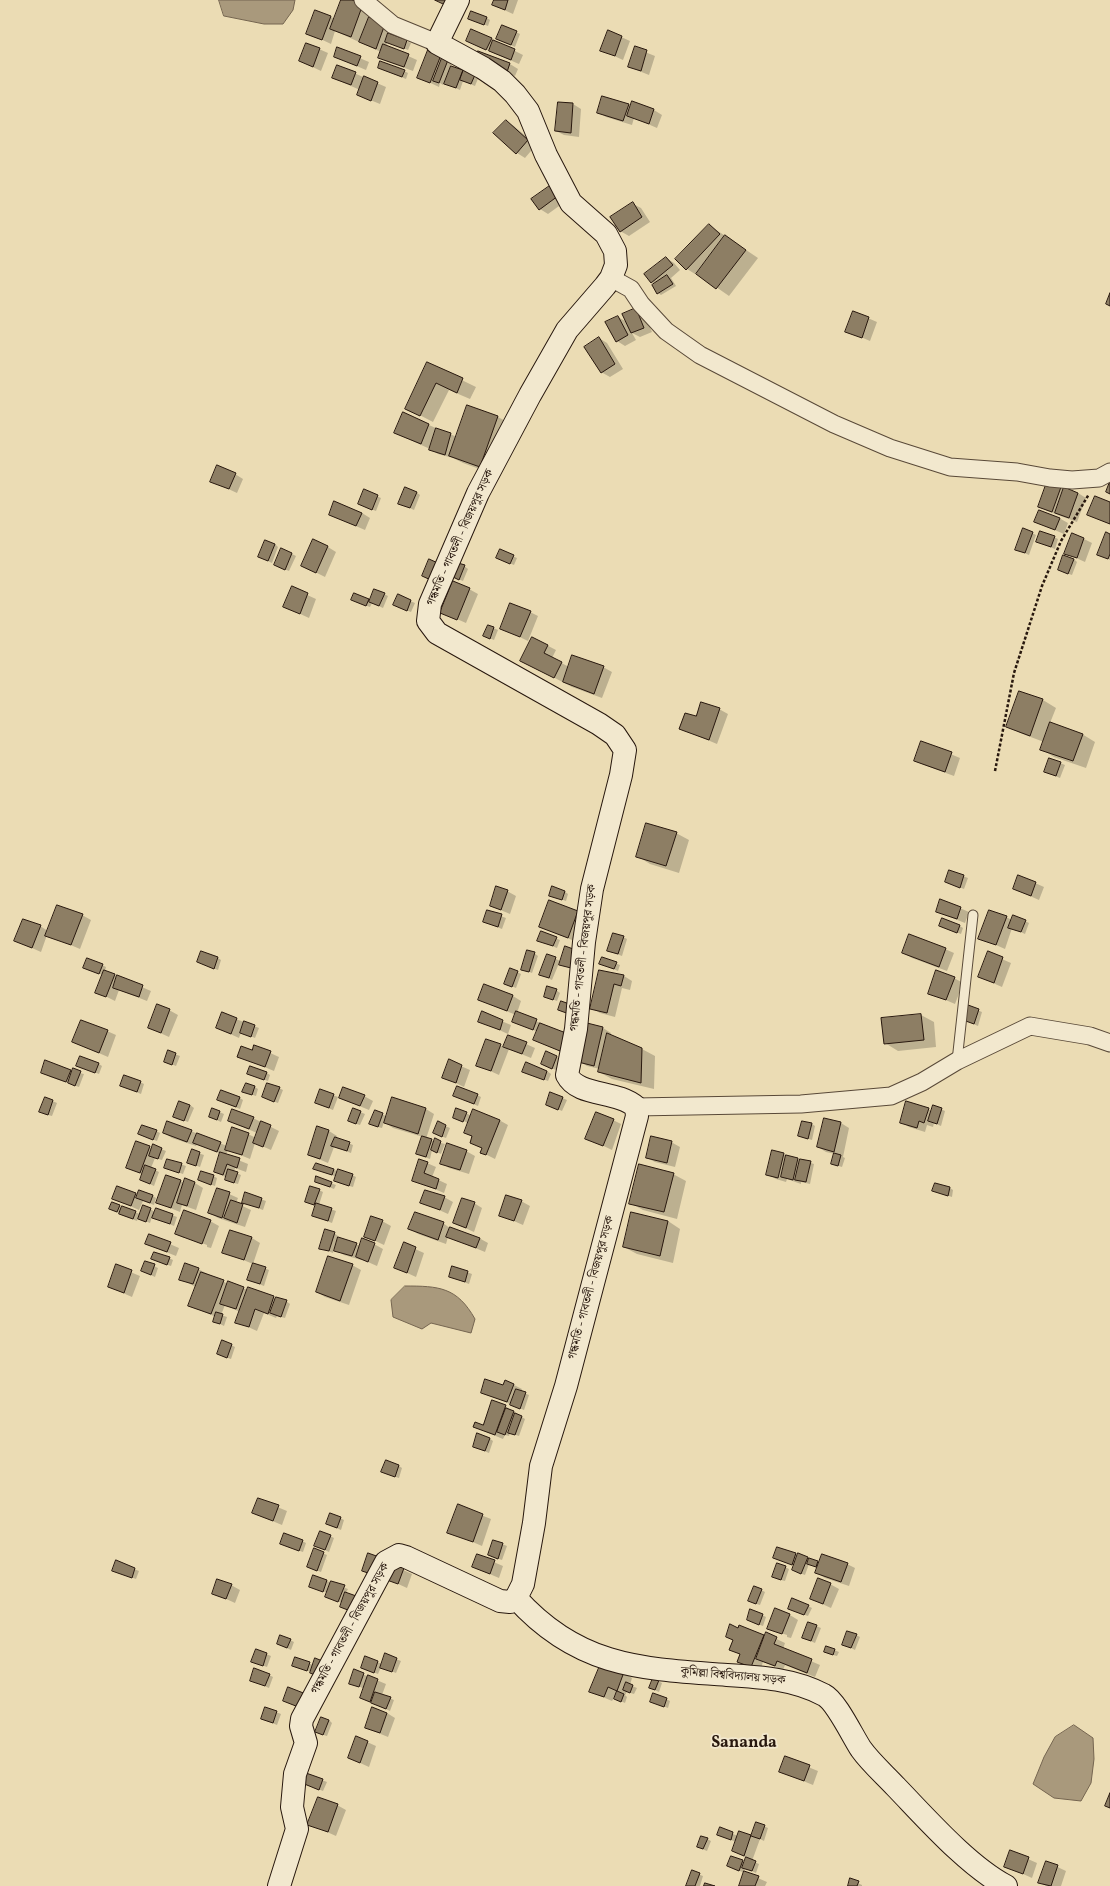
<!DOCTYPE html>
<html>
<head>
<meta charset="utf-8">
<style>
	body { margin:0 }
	canvas { display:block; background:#ebdcb4 }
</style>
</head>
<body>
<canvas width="1110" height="1886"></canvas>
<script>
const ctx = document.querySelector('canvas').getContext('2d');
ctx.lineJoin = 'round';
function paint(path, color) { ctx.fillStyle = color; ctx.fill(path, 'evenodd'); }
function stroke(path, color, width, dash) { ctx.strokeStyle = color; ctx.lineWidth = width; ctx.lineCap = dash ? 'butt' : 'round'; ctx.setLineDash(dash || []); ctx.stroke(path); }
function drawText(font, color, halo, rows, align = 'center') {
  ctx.font = font + ' Vollkorn,"Noto Serif Bengali",serif'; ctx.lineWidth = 3.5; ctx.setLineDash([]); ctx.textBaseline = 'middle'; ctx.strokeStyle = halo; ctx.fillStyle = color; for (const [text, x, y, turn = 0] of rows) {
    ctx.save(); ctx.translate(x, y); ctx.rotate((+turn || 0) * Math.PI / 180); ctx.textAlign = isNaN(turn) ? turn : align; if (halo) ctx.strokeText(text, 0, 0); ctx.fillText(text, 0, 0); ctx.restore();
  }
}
const water = new Path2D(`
	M219,0H295L293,10L283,24H264L224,16Z
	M405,1286C439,1286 457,1287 475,1319L471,1333L431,1323L422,1329L393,1317L391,1300Z
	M1074,1725L1093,1738L1094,1759L1091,1783L1081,1801L1054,1798L1033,1784L1044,1757L1055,1737Z`);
const shadow = new Path2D(`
	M342,0H349L371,10L368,18L393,29L391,35L411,43L408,50L388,42L386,46L417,60L413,71L388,62L379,57L381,52L335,31L331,44L308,33L331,17L335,19Z
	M495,0H518L513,14L493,5Z
	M487,18L490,20L488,26L473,20Z
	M503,26L520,34L515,47L501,41Z
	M608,31L630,41L623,60L601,50Z
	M491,39L523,55L519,64L475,45Z
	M635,48L655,56L649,75L629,67Z
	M319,49L328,53L321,71L300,61Z
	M338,49L369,62L366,70L335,57Z
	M440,56L452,63L450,67L464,72L481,71L475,86L463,81L460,90L444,83L443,85L440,83L439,87L418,77Z
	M484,64H510L518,69L515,76Z
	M338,66L386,87L380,104L358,95L360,90L333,78Z
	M379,68L404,71L408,73L406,79Z
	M573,104L581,109L579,137L564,135L556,131Z
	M628,105L654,110L662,115L657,128L634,118L632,125L606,117L598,112Z
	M506,121L514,126L536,145L525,158L517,153Z
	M551,186L566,201L548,214L540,209Z
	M633,204L641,208L650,222L629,236L620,231Z
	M709,225L758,258L729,296L696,273L695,274L687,269Z
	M666,258L674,263L680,270L671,278L676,286L661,295L658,293L655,284L652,282Z
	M636,309L644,314L652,332L640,337L632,333L636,340L625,346L617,341L618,317L627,322Z
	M854,312L877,322L870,341L847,331Z
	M599,338L607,343L623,369L610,377L601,372Z
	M427,363L476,387L470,399L449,390L433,422L406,408Z
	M468,406L498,417L511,424L493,474L463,463L453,458L438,454L430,449L395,433L403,414L457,437Z
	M235,474L243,479L237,493L211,481Z
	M1061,488L1078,493L1086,498L1077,522L1047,511L1039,506Z
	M365,491L381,498L376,511L363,506Z
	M416,492L420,495L414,510L403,505Z
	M362,513L370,518L365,530L330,515Z
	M1059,518L1068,523L1064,534L1036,522Z
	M1032,533L1036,535L1029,555L1020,551Z
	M1110,535V560L1099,554Z
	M1054,537L1058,539L1055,549L1037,542Z
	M1084,539L1092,543L1085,562L1065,553Z
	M275,544L278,547L272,563L259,557Z
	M328,547L336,552L325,577L303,566Z
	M282,549L296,556L289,571L279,567Z
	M500,551L517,558L514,565L501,560Z
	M1074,559L1077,562L1072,575L1063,572Z
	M464,566L468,569L463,581L458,579Z
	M292,588L316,599L309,618L285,607Z
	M469,589L478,594L466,623L441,612Z
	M355,594L371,601L384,594L388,596L383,608L372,603L370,607L356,602Z
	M398,596L415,603L411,612L398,607Z
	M530,612L538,616L528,641L501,628Z
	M489,626L498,630L494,640L489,638Z
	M533,638L556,650L552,658L569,667H603L612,672L602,698L572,687L530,665Z
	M1019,692L1043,700L1056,708L1050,723L1082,734L1095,742L1086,768L1054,757L1041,749L1044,742L1020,733L1007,726Z
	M719,709L728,714L717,744L681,729L696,718Z
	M922,742L960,758L954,776L924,765L915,761Z
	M1050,759L1065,765L1060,778L1045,772Z
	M676,833L689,840L679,873L650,864L637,856Z
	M950,871L968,878L964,889L946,882Z
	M1035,883L1044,887L1039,900L1014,889Z
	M507,891L516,896L510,914L491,906Z
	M564,891L568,894L566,901L550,895Z
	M941,900L969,912L965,923L937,912Z
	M487,911L506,918L502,929L484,922Z
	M578,912L577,942L540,927Z
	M82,915L91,920L80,949L47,935L41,952L16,941L40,926L48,931Z
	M1006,917L1012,920L1025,921L1029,923L1025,934L1012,928L1005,949L980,938Z
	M940,926H960L963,928L961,934Z
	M541,933L560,940L557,948L542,942Z
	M623,937L627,939L622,956L608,951Z
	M945,949L954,953L947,971L912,958L903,953Z
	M534,953L538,956L532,973L522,969Z
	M988,953L1011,963L1002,987L979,977Z
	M548,955L560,961L552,980L541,975Z
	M218,958L221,960L218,970L202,964Z
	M602,958L620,965L618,971L604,965Z
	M102,965L106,967L105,971L151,991L147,1001L119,990L115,1001L97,992L103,975L88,970Z
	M600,971L624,976L632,981L630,990L622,988L615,1017L600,1013L591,1008Z
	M517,972L521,974L516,988L509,985Z
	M954,978L963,983L955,1004L929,993Z
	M556,990L560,993L557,1001L549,998Z
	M513,996L521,1001L517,1013L545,1025L568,1055L535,1040L538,1032L514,1022L516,1015L479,1000Z
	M969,1007L982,1012L978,1026L964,1020Z
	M169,1010L178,1015L169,1037L149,1028Z
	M482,1013L511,1025L508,1034L479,1021Z
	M921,1015L934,1022L936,1047L898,1051L885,1043L882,1019Z
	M236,1019L259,1028L255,1038L241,1032L239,1038L217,1028Z
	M588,1024L603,1028L611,1033V1036L642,1049L655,1056L654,1089L612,1079L599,1072L600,1069L587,1066L579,1061Z
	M107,1031L116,1035L108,1057L73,1042Z
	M508,1036L535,1048L531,1058L509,1049L499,1075L477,1065L500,1045L504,1048Z
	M255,1046L279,1057L274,1071L238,1056L253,1052Z
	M169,1052L180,1056L176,1066L169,1063Z
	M546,1052L561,1059L556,1070L542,1064Z
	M449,1061L470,1070L464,1087L443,1077Z
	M99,1064L102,1066L99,1074L81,1067Z
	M70,1071L84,1074L79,1087L50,1077L42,1072Z
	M547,1071L551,1074L548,1081L527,1073Z
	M267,1073L270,1075L268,1081L252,1075Z
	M140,1082L144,1084L141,1094L121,1086Z
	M255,1087L258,1089L256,1096L247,1093Z
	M279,1088L283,1090L278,1103L267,1099Z
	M321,1090L338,1097L333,1110L320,1105Z
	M551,1093L567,1100L562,1111L551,1106Z
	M477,1095L481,1097L478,1106L454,1096Z
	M364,1096L373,1101L369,1110L340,1098Z
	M46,1098L57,1103L52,1116L44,1114Z
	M240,1098L243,1100L240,1109L222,1102Z
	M393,1098L426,1109L434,1114L426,1139L445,1144L441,1154L432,1150L430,1159L421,1156L417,1153L423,1137L393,1128L384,1122L382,1128L374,1126L382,1114L387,1117Z
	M190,1105L194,1108L188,1122L177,1118Z
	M934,1106L945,1111L941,1126L934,1123L933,1127L927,1125L925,1132L909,1127L901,1122L928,1109L932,1111Z
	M213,1109L224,1114L221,1122L210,1117Z
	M353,1109L365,1114L360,1125L353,1123Z
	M457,1109L472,1116L499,1120L508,1125L495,1159L481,1152L483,1149L471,1143L473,1137L465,1133L469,1124L459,1118Z
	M253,1118L279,1131L271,1150L255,1143L250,1159L228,1150L226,1155L248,1164L246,1172L235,1168L234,1172L241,1175L238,1184L230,1182L226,1180L227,1178L215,1172L221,1154L197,1144L196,1146L172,1138L164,1133L191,1131L227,1146L248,1134L256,1138L257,1133L229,1121Z
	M824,1119L841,1123L849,1128L843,1157L845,1158L842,1167L832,1164L835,1154L826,1152L818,1147Z
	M613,1120L621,1124L612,1150L587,1138Z
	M438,1123L450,1128L446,1138L438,1135Z
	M812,1124L815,1126L812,1140L799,1136Z
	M318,1128L329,1131L337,1136L336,1138L353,1145L351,1153L334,1147L328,1163L309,1155Z
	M156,1131L160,1133L157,1141L143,1136Z
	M671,1142L680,1147L675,1167L655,1162L647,1158Z
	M154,1146L166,1151L162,1160L155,1158L151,1168L159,1172L154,1186L141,1180L143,1175L127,1167L149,1147L153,1149Z
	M192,1151L204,1155L200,1167L192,1164Z
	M466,1151L475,1156L469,1174L449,1168L441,1163Z
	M783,1154L814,1164L810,1184L801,1182V1184L787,1179L786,1182L776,1179L767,1174Z
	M168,1160L186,1166L183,1174L166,1168Z
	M427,1163L436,1167L432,1177L447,1184L444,1193L413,1180Z
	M315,1169L334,1170L352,1175L356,1177L353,1187L339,1183L337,1177Z
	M673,1174L686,1181L677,1219L643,1210L630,1203Z
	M213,1176L217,1178L215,1186L199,1180Z
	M317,1178L336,1185L334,1189L316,1182Z
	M181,1181L184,1183H195L203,1188L196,1210L182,1205L180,1212L158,1203Z
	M950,1188L953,1190L952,1197L933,1191Z
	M218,1189L238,1198L236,1203L251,1210L245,1227L218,1218L210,1213Z
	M319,1190L323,1192L319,1205L336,1211L332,1223L313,1216L316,1206L306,1202Z
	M135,1194L153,1196L156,1198L154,1205L143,1201L139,1210L114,1199Z
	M246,1194L266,1201L263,1210L243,1203Z
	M444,1197L453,1202L448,1214L421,1202Z
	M521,1201L530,1206L523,1225L500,1215Z
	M474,1203L482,1208L474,1232L454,1223Z
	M119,1206L140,1214L150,1209L155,1212L156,1209L177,1217L174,1226L152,1217L150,1223L138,1218L137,1221L124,1216L110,1209Z
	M210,1221L219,1226L211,1248L207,1247V1245L184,1236V1238L176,1234Z
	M382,1221L391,1226L384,1245L365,1236Z
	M668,1221L680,1229L673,1263L637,1254L624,1247Z
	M443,1223L451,1229L479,1238L488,1243L485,1252L448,1237L446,1244L418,1234L410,1229Z
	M334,1233L338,1236L337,1238L361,1246L374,1244L383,1249L377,1266L361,1259V1260L344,1255L334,1249L333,1253L320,1248Z
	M149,1235L179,1248L176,1256L146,1244Z
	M252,1238L260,1243L253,1264L269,1270L264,1286L248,1280L253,1264L224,1252Z
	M404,1244L424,1253L416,1277L396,1268Z
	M169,1258L173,1260L171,1266L156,1261Z
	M145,1262L158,1268L155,1277L142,1271Z
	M352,1265L361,1270L349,1305L325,1297L317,1292Z
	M116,1266L140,1276L132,1297L109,1287Z
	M453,1267L472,1274L469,1284L450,1277Z
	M198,1269L228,1284L286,1301L290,1304L285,1318L277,1316L276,1318L264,1313L257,1331L237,1322L240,1312L225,1305L221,1315L227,1317L224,1326L214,1321L216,1317L190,1306L196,1287L180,1279Z
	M231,1345L235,1347L231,1359L222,1356Z
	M514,1385L522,1389L521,1392L529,1395L524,1410L482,1392Z
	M505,1406L525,1419L519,1436L510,1433L509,1436L505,1435L503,1439L474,1427L484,1426Z
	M489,1438L493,1441L489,1453L474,1447Z
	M399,1466L402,1468L399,1478L386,1474Z
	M258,1499L287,1511L282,1525L253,1513Z
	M458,1506L491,1519L482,1546L449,1532Z
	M340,1518L344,1520L341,1530L327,1524Z
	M330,1536L334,1538L329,1552L316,1546Z
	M302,1541L306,1543L303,1552L285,1546Z
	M494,1541L507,1546L502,1560L493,1557Z
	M314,1550L327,1555L321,1572L308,1567Z
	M796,1554L820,1563L847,1564L855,1568L849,1586L825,1578L817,1573L818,1568L809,1564L805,1575L797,1572L795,1566L774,1558Z
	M477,1555L503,1566L499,1578L473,1567Z
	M116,1562L139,1571L136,1579L117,1572Z
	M390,1564L412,1574L407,1588L385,1578Z
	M785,1567L789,1569L785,1581L777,1579Z
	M327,1581L348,1589L346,1593L357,1614L345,1609L341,1607L342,1603L327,1597L328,1593L314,1588Z
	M830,1584L839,1589L831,1608L811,1599Z
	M231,1585L240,1590L235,1603L213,1593Z
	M761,1590L765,1592L760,1605L753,1603Z
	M808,1606L812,1608L808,1616L793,1611Z
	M762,1615L766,1617L763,1626L752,1622Z
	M790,1615L798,1620L791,1638L787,1637V1635L775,1631V1632L768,1628Z
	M809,1623L821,1628L815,1643L803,1638Z
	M766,1634L785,1643L783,1649L820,1665L815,1677L785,1665L783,1670L763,1662L760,1671L747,1666L738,1662L741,1655L730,1649L733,1640L727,1637H765Z
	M856,1635L860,1637L855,1650L843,1644Z
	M290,1640L294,1642L291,1650L278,1644Z
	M827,1647L839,1652L837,1656L829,1654Z
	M256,1650L271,1656L267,1667L256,1663Z
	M386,1655L401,1661L396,1673L381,1667L378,1674L362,1668L366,1657L382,1664Z
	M295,1658L313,1665L311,1672L297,1667Z
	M355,1671L386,1684L382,1695L394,1700L390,1711L361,1698L364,1689L355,1684Z
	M624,1673L632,1678L630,1685L637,1688L634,1694L627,1692L625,1695L627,1697L625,1703L614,1698L612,1701L591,1692Z
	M269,1675L273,1677L269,1688L255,1682Z
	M654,1679L662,1683L659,1692L650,1688Z
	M666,1699L670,1701L668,1708L655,1703Z
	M266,1708L281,1714L277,1725L262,1719Z
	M387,1713L395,1718L388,1737L366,1728Z
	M329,1720L332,1723L327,1736L320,1734Z
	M356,1737L376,1746L369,1767L349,1758Z
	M786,1758L818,1771L813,1785L781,1772Z
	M306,1774L327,1782L323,1791L303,1783Z
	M337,1805L346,1810L336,1836L309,1824Z
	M757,1823L768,1828L764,1841L760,1839L752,1861L759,1864L756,1873L745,1868L744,1872L767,1882L765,1886H740L745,1873L732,1868L731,1857L745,1863L747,1858L733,1851L736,1842L718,1835L720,1829L738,1836L740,1832L752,1837Z
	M707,1839L711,1841L707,1851L702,1849Z
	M1010,1851L1037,1863L1032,1878L1005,1866Z
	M1047,1862L1066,1871L1061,1886H1046L1040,1882Z
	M692,1872L703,1876L700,1886H687Z
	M851,1880L862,1885V1886H849Z`);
const building = new Path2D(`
	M341,0H352L363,4L351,37L330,29Z
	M435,0H446L444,4Z
	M494,0H508L505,10L492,5Z
	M315,10L331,16L322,40L306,34Z
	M471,11L487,17L484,25L468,19Z
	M369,17L385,24L376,49L359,42Z
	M502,25L517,31L511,45L496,39Z
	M471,29L492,38L486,50L466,41Z
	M608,30L622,36L615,56L600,51Z
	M388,33L407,40L404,49L385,42Z
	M493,40L515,49L511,60L489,51Z
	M306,43L320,48L313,67L299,61Z
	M383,44L409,54L404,67L378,58Z
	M635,46L647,50L641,71L628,67Z
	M337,47L361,56L357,66L334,57Z
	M428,50L441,55L430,83L417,78Z
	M478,51L510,63L507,72L475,60Z
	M442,58L448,60L439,83L433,81Z
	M380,61L405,70L402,77L378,68Z
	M466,63L478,68L471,84L460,80Z
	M337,65L356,72L351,85L332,78Z
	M451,66L463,70L456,88L444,84Z
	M364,76L378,82L371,101L357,95Z
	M602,96L629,104L623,121L597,113Z
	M632,101L654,109L649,124L627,116Z
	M558,102L573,103L571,133L555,131Z
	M506,120L528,140L516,154L493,133Z
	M551,185L558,196L539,210L531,199Z
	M633,202L642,217L620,232L610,217Z
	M709,224L720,234L686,270L675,259Z
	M725,235L746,250L716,289L696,274Z
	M666,257L673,265L651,283L644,274Z
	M667,275L673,284L657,294L652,285Z
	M1110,293V306L1106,304Z
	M636,308L644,328L631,333L622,314Z
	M853,311L869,317L862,338L845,332Z
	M618,316L628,335L616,342L605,322Z
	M599,337L615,364L601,373L584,347Z
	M427,362L463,378L457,393L436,383L420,416L405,409Z
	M467,405L498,416L480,467L449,456Z
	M403,412L429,424L421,444L394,433Z
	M436,428L451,433L445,455L429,450Z
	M217,465L236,473L229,489L210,482Z
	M1110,481V494L1106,492Z
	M1047,482L1061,487L1052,512L1038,507Z
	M405,487L417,492L410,508L398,504Z
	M1064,487L1078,493L1069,518L1055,513Z
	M364,489L378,495L372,510L358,504Z
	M1095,496L1110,502V524L1087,515Z
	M334,501L362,513L356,526L329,515Z
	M1039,510L1060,518L1055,530L1034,522Z
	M1023,528L1033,532L1025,553L1015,550Z
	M1040,531L1055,536L1051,547L1036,542Z
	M1106,532L1110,534V554L1108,559L1097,555Z
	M1072,533L1084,538L1077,558L1064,554Z
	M313,539L328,546L316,573L301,566Z
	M265,540L275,544L268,561L258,557Z
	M281,548L292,553L285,570L274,565Z
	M500,549L514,555L510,564L496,558Z
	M1063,555L1074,559L1068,574L1058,570Z
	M429,559L440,564L433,581L422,576Z
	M458,563L465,565L459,580L453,577Z
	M453,581L470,588L457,620L440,613Z
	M292,586L308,593L300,614L283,607Z
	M374,589L385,593L379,606L369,602Z
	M354,593L369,599L366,606L351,600Z
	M398,594L411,600L407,611L393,605Z
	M510,603L531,611L520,637L500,629Z
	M488,625L494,627L490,639L483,636Z
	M532,637L548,645L544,653L562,662L554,678L520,661Z
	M572,655L604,666L594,694L563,682Z
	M1019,691L1043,699L1030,736L1006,727Z
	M701,702L720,708L709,740L679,729L685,713L696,716Z
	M1050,722L1083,734L1073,761L1040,750Z
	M921,741L952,752L945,772L914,761Z
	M1049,758L1061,762L1056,776L1044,772Z
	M646,823L677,832L666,866L636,857Z
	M949,870L964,875L960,888L945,882Z
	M1018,875L1036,882L1031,896L1013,889Z
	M496,886L508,890L501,910L490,906Z
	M552,886L565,891L562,900L549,896Z
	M940,899L961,907L957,919L936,912Z
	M549,900L578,911L568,938L539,927Z
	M57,905L83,914L71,945L45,936Z
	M487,910L502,914L498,927L483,922Z
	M989,910L1007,916L996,945L978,939Z
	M1013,915L1026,920L1021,932L1008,928Z
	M942,918L960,925L957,933L939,926Z
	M23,919L41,925L32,948L14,941Z
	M541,931L557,937L553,946L537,941Z
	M613,933L624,936L618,954L607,951Z
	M909,934L946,948L939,967L902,953Z
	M565,946L576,950L571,968L559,965Z
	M527,950L535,952L529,972L521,970Z
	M201,951L218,957L214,969L197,962Z
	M988,951L1003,957L994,983L978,977Z
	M547,954L556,957L549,978L539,975Z
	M602,957L617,962L614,969L599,964Z
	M87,958L103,964L99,974L83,968Z
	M510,968L518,971L512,987L504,984Z
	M104,970L115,974L106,997L95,993Z
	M599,970L624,975L621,986L614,984L607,1013L590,1009Z
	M936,970L955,977L946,1000L928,994Z
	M117,975L143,985L139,997L113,988Z
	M484,984L513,995L507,1011L478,1000Z
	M547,986L557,989L553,1000L544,997Z
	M561,1001L575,1006L572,1015L558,1010Z
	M157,1004L170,1009L161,1033L148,1028Z
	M968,1005L979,1009L974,1024L963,1020Z
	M482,1011L503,1020L500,1030L478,1022Z
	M516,1011L537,1019L533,1030L512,1022Z
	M222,1012L237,1018L231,1034L216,1028Z
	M921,1014L924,1040L884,1044L881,1018Z
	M81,1020L108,1030L99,1053L72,1042Z
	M244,1021L255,1025L251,1037L240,1033Z
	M540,1023L566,1033L560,1051L533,1040Z
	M587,1023L603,1027L594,1066L578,1062Z
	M607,1033L642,1048L641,1083L598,1072Z
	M508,1035L527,1042L522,1054L503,1047Z
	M486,1039L501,1044L491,1071L476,1066Z
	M254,1045L271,1051L265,1067L237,1057L241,1046L252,1050Z
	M168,1050L176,1053L172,1065L164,1062Z
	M546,1051L557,1056L552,1069L541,1064Z
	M80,1056L99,1063L95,1073L76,1066Z
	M449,1059L462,1065L456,1083L442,1078Z
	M45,1060L71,1070L66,1082L41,1073Z
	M526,1062L547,1071L544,1080L522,1072Z
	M250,1066L267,1072L264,1080L247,1074Z
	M73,1068L81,1071L75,1086L68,1083Z
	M124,1075L141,1081L137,1092L120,1086Z
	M246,1083L255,1086L252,1095L242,1092Z
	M267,1083L280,1087L274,1102L262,1097Z
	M457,1086L478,1094L474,1104L453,1096Z
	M343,1087L365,1095L360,1106L339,1098Z
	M320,1089L334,1094L329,1108L315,1103Z
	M221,1090L240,1097L236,1107L217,1100Z
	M550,1092L563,1097L558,1110L546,1105Z
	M45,1097L53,1100L48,1115L39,1112Z
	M392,1097L426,1108L418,1134L384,1123Z
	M179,1101L190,1105L184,1121L173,1117Z
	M906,1101L929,1108L924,1123L919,1121L917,1128L900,1123Z
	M933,1105L942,1108L937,1124L928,1121Z
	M212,1108L220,1111L217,1120L209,1117Z
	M353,1108L361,1111L356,1124L348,1121Z
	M456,1108L467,1112L463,1122L453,1118Z
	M232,1109L254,1117L249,1129L228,1121Z
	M473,1109L500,1120L486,1155L480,1153L482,1148L470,1143L472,1136L464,1133Z
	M375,1110L383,1113L378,1127L369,1124Z
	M596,1112L614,1119L603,1146L585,1139Z
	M824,1118L841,1122L834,1152L817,1147Z
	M167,1121L192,1130L187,1142L163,1133Z
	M261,1121L271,1125L263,1147L253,1143Z
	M438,1121L446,1125L442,1137L433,1133Z
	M802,1121L812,1123L808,1139L798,1136Z
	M142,1125L157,1130L153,1140L138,1134Z
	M317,1126L329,1130L320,1159L308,1155Z
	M232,1127L249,1133L242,1155L225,1150Z
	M197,1133L221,1142L217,1152L193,1143Z
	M422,1136L432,1139L426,1157L416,1154Z
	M651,1136L672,1141L667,1163L646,1158Z
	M335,1137L350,1142L347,1151L331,1146Z
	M435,1138L441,1141L437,1153L431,1150Z
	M136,1141L150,1146L140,1173L126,1168Z
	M447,1143L467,1150L460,1170L440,1164Z
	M153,1144L162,1148L158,1159L149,1156Z
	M192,1149L200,1152L196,1166L187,1163Z
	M772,1150L784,1153L778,1178L766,1175Z
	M220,1152L240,1158L237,1168L227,1164L223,1175L214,1172Z
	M834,1153L841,1155L838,1166L831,1164Z
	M786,1155L798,1158L793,1180L781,1177Z
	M167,1159L182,1163L179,1173L164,1168Z
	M419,1159L428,1162L424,1173L439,1179L436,1189L412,1181Z
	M800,1159L811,1161L806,1182L795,1180Z
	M316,1163L334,1169L332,1175L313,1169Z
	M639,1164L674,1173L664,1212L629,1204Z
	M145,1165L156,1169L150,1184L140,1180Z
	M228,1169L238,1172L234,1183L225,1180Z
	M338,1169L353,1174L349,1186L334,1181Z
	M201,1171L214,1175L211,1185L198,1180Z
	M166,1175L181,1180L171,1208L156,1203Z
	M316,1176L332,1182L330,1187L315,1182Z
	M185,1178L195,1182L187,1206L177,1203Z
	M935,1183L950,1187L948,1196L932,1191Z
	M117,1186L136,1193L131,1206L112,1199Z
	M310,1186L320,1189L314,1205L305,1202Z
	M217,1188L230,1192L222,1218L208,1213Z
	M139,1190L153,1195L150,1203L136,1198Z
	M425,1190L445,1196L440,1210L420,1203Z
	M245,1192L262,1198L259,1208L242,1203Z
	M506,1195L522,1200L514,1221L499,1216Z
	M462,1198L475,1202L466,1228L453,1223Z
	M231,1200L243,1204L237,1223L224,1218Z
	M112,1202L120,1205L117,1212L109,1209Z
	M316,1203L332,1208L328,1221L312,1216Z
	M143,1205L151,1208L146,1222L138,1219Z
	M122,1206L136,1211L133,1219L119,1214Z
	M156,1208L173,1214L170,1224L152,1218Z
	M184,1210L211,1220L202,1244L175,1234Z
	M415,1212L444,1222L438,1240L408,1229Z
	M631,1212L668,1221L660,1256L623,1247Z
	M371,1216L383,1220L375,1241L364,1237Z
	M450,1227L480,1238L476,1248L446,1237Z
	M325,1229L335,1232L329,1251L319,1249Z
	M230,1230L252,1237L244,1260L222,1253Z
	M149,1234L171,1242L167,1252L145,1244Z
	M338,1237L357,1243L352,1256L334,1251Z
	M362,1238L375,1243L368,1262L356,1257Z
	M404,1242L416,1247L407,1273L394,1268Z
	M154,1252L170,1257L167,1265L151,1259Z
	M328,1256L353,1264L340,1301L316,1292Z
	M145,1261L155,1264L151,1275L141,1271Z
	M185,1263L199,1268L193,1284L179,1280Z
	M253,1263L266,1267L260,1284L247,1280Z
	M116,1264L132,1270L124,1293L108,1287Z
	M452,1266L468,1271L465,1282L449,1277Z
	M201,1272L224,1280L211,1314L188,1306Z
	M228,1281L244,1287L236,1309L220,1304Z
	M248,1287L274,1296L268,1314L255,1309L249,1327L235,1323Z
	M276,1297L287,1300L281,1317L270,1313Z
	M216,1312L223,1314L220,1324L213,1322Z
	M222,1340L232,1344L227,1358L217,1354Z
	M485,1379L503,1385L505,1380L514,1384L507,1402L481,1393Z
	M516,1389L526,1392L520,1409L510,1405Z
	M492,1400L506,1405L495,1435L473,1427L475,1422L483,1425Z
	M506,1408L514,1411L505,1435L497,1432Z
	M515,1413L522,1416L515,1435L508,1433Z
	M477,1433L490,1438L485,1451L473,1447Z
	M386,1460L399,1465L395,1477L381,1472Z
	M258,1498L279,1505L273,1521L252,1513Z
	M458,1504L483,1514L473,1542L447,1533Z
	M330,1513L341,1517L337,1528L326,1524Z
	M320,1531L331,1535L325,1550L314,1546Z
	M284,1533L303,1540L299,1551L280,1544Z
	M493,1540L503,1543L498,1559L488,1555Z
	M777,1547L796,1553L792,1565L773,1558Z
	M314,1548L324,1552L317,1571L307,1567Z
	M368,1553L382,1558L371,1574L362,1571Z
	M798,1553L808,1557L801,1574L792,1570Z
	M477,1554L495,1560L490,1574L472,1567Z
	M822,1554L848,1563L841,1582L815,1573Z
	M809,1558L818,1561L816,1567L807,1564Z
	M116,1560L135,1568L132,1578L112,1571Z
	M390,1562L404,1568L398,1584L384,1579Z
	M777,1563L786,1566L781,1580L772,1577Z
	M313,1575L327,1580L323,1592L309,1587Z
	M818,1578L831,1583L823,1604L810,1599Z
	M217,1579L232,1584L226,1599L212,1594Z
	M331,1581L345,1585L338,1602L325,1597Z
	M754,1586L762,1589L756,1604L748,1601Z
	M345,1592L359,1597L353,1612L340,1607Z
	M792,1598L809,1605L804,1615L788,1609Z
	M775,1608L790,1614L782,1634L767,1629Z
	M750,1609L763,1614L759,1625L747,1620Z
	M808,1622L817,1625L811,1641L802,1638Z
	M730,1624L738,1628L739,1625L764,1635L751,1667L737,1662L740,1654L729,1650L733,1640L726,1637Z
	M847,1631L857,1634L851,1648L842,1645Z
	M766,1632L777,1637L774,1644L812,1659L807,1673L777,1661L775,1666L756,1659Z
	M280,1635L291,1639L287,1648L277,1644Z
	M826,1646L835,1649L833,1655L824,1652Z
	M256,1649L267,1653L263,1666L251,1662Z
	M385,1653L397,1658L392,1672L380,1668Z
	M365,1656L378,1661L374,1673L361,1668Z
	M295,1657L310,1662L307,1671L292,1666Z
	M315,1658L325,1662L320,1677L310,1673Z
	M601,1663L624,1672L617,1691L608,1687L604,1697L589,1692Z
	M254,1668L270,1674L265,1686L250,1681Z
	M354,1669L364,1673L359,1687L349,1684Z
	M368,1675L378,1679L370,1702L360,1698Z
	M653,1678L659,1680L655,1690L649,1688Z
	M626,1682L633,1685L630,1693L623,1690Z
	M288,1687L306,1694L301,1708L283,1701Z
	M617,1691L624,1694L621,1702L614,1699Z
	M375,1692L391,1697L386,1709L371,1703Z
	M653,1693L667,1698L664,1707L650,1702Z
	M265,1707L277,1711L273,1723L261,1719Z
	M372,1707L387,1713L380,1733L365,1728Z
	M321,1717L329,1720L323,1735L315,1732Z
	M356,1736L368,1741L360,1763L348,1758Z
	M785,1756L810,1765L804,1781L779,1772Z
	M306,1773L323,1779L319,1790L302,1783Z
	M1110,1793V1808L1105,1806Z
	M318,1797L338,1804L328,1832L307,1825Z
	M756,1822L765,1825L760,1839L751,1836Z
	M720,1827L733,1832L731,1840L717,1835Z
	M739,1831L751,1835L744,1856L732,1851Z
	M701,1836L708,1838L703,1849L697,1847Z
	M1010,1850L1029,1857L1023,1874L1004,1867Z
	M731,1856L743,1860L739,1871L727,1866Z
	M746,1857L756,1861L752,1871L742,1868Z
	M1046,1861L1058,1865L1051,1886L1038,1883Z
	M692,1870L700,1873L695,1886H686Z
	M744,1871L759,1876L755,1886H739Z
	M850,1878L859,1881L857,1886H848Z
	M705,1883L715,1886H704Z`);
const path = new Path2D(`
	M995,771L1014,673L1042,586L1061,541L1089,494`);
const lane = new Path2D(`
	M957,1061L973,915`);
const street = new Path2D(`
	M363,0L393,25L437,43
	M611,278L631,289L641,304L666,331L700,355L834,424L890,448L950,467L1017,472L1050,478L1072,480L1099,478L1110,472
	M636,1107L801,1104L891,1096L922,1082L957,1061L1030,1026L1090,1036L1110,1043`);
const secondary = new Path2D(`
	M516,1598C578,1667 641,1669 727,1675C761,1677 794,1679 824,1695C836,1701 853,1737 861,1749C871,1763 885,1775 896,1787C926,1818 968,1866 1006,1886
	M279,1886L297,1829L292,1807L295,1774L306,1743L301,1726L302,1719L386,1562L399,1555L406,1557L500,1601L510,1602L516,1598L523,1584L534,1523L541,1466L566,1386L637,1116L636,1107C617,1090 578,1097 567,1075L576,1029L584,942L592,889L621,775L625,750L615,735L599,724L437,633L428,621L430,604L478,493L530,395L567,330L605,286L611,278L616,265L615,251L606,234L571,203L546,155L528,111L515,94L502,81L483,68L437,43L458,0`);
const streetNames = [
	["গন্ধমতি - গাবতলী - বিজয়পুর সড়ক",461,538,-66],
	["গন্ধমতি - গাবতলী - বিজয়পুর সড়ক",584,958,-83],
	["গন্ধমতি - গাবতলী - বিজয়পুর সড়ক",592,1288,-75],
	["গন্ধমতি - গাবতলী - বিজয়পুর সড়ক",351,1629,-61],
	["কুমিল্লা বিশ্ববিদ্যালয় সড়ক",733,1677,5]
];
const districtNames = [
	["Sananda",744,1744]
];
paint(water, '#a9997c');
stroke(water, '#756550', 1);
paint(shadow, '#0003');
paint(building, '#8d7e64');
stroke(building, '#28180e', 1);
stroke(lane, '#594938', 11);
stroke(street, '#594938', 19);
stroke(secondary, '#28180e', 24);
stroke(path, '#28180e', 2.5, [3, 2]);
stroke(lane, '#f2e8ce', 9);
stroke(street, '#f2e8ce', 17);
stroke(secondary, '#f2e8ce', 22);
drawText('12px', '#28180e', '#f2e8ce', streetNames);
drawText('bold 16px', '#28180e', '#f2e8ce', districtNames);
</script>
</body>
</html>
